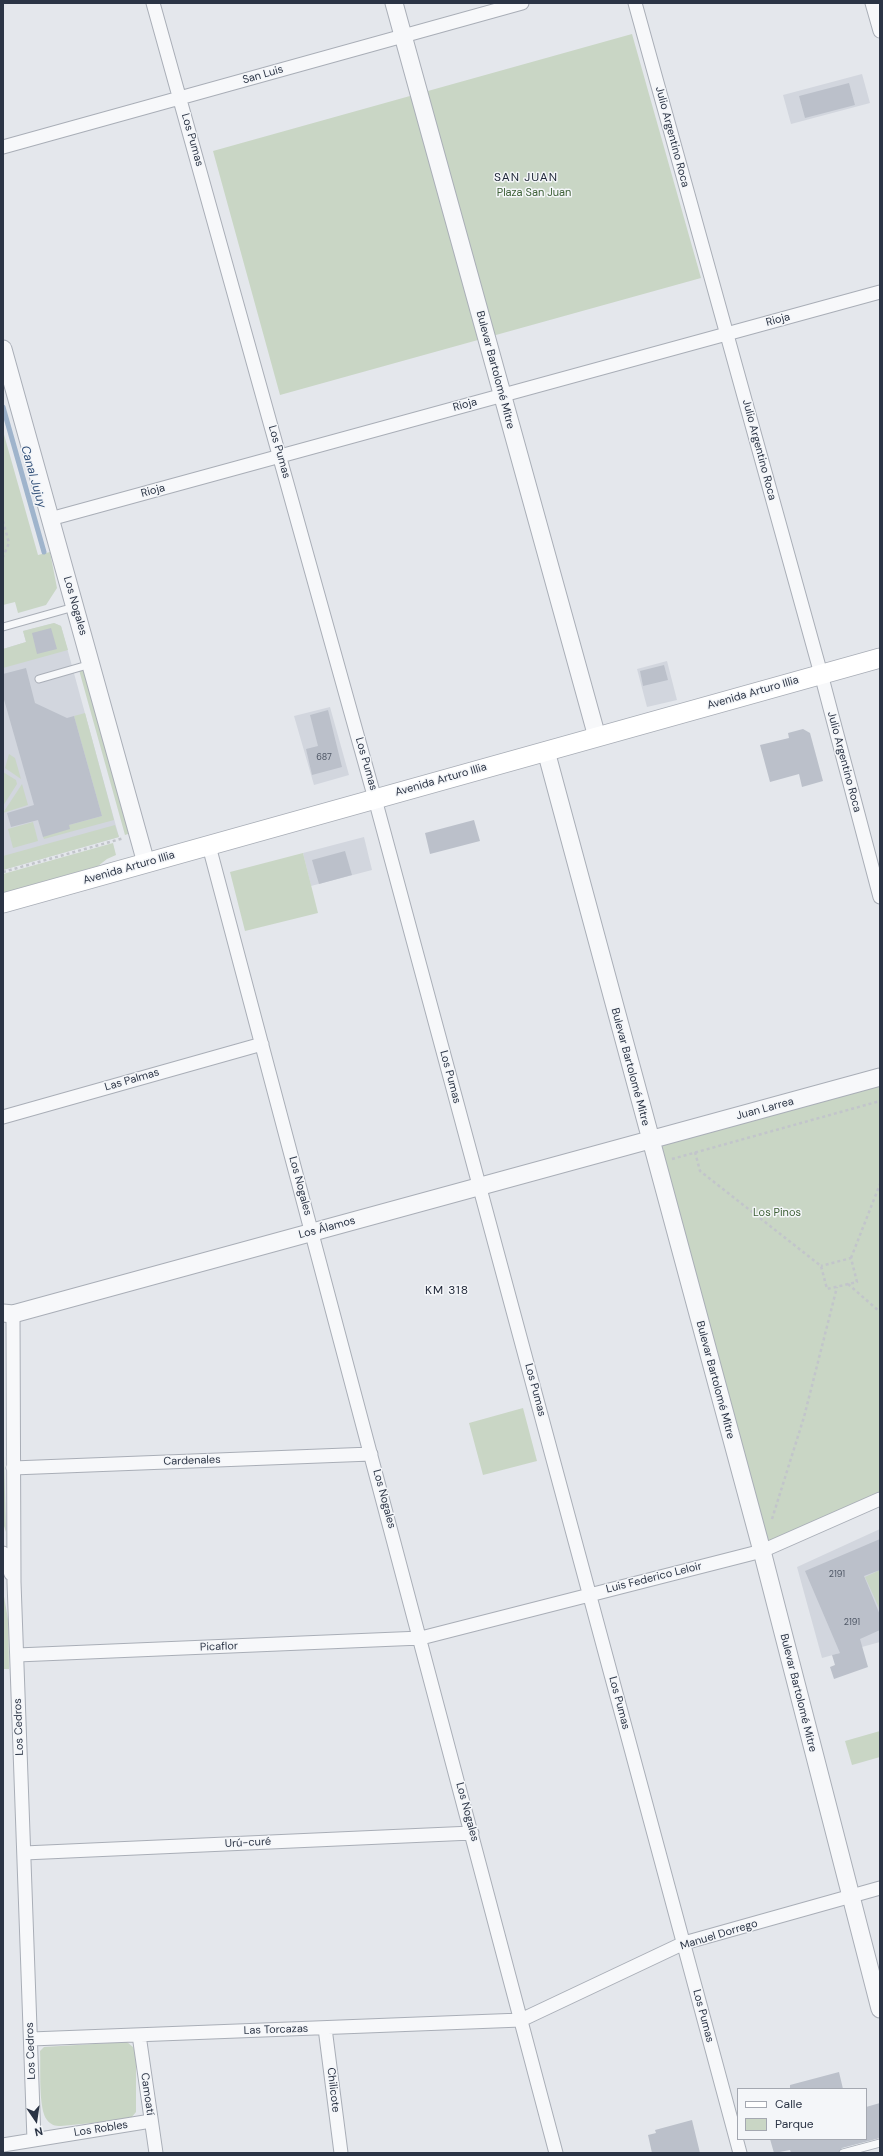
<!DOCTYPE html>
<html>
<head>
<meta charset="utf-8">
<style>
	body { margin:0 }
	#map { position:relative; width:883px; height:2156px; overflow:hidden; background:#e4e7ec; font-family:"DM Sans",sans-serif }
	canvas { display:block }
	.frame { position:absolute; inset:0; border:4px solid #2b3445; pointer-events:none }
	.legend { position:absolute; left:737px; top:2088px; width:130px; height:52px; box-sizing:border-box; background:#f4f6f9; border:1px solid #a4a8b1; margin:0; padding:5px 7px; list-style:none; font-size:12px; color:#2b3445 }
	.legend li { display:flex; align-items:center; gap:8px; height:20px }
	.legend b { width:20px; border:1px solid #a4a8b1 }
	.north { position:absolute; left:16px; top:2100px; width:40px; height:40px; -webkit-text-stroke:3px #f4f6f9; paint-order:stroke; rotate:167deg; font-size:11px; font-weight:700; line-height:16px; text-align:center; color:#2b3445 }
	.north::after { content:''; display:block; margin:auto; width:14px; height:18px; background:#2b3445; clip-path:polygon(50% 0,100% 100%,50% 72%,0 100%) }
</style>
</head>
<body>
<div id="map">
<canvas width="883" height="2156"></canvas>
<div class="frame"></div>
<ul class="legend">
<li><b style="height:5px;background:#fff"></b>Calle</li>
<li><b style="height:11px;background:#c9d6c5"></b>Parque</li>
</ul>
<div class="north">N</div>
</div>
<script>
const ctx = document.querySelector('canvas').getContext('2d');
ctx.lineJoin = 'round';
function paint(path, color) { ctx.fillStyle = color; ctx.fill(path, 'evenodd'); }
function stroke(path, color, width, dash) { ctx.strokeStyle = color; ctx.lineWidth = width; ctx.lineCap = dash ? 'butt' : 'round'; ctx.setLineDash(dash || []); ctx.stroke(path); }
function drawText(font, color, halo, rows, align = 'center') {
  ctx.font = font + ' "DM Sans",sans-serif'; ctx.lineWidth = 3; ctx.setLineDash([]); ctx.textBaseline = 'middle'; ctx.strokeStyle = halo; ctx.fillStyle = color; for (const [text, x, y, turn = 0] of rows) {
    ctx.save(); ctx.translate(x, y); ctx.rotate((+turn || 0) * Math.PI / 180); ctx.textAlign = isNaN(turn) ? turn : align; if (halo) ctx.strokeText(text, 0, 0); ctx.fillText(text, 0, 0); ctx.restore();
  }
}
const built = new Path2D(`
	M862,74L870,103L791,124L783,95Z
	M54,623L61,626L119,837L3,870V649L26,642L23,631Z
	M667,661L677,700L647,707L637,669Z
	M330,707L349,775L314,785L294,716Z
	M364,837L372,870L311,886L303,853Z
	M880,1529V1642L822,1658L797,1567Z`);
const green = new Path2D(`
	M632,34L701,278L280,395L213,151Z
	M3,431L38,555L50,552L57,588L46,605L18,613L15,602L3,605Z
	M54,623L61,626L68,650L3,668V649L26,642L23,631Z
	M84,669L131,833L125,835L79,670Z
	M85,713L114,820L44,839L43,837L69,825L102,816L74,716Z
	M9,754L15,758L21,779L5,768Z
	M3,772L16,780L17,784L3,806Z
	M22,784L28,805L3,813Z
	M33,822L38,841L13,848L8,829Z
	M115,825L119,837L3,870V856Z
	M113,843L116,855L107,859L98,866L3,893V874Z
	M303,853L318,913L245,931L230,872Z
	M880,1077V1499L762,1551L650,1140Z
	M523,1408L537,1461L483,1475L469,1423Z
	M3,1416L6,1532L3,1523Z
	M880,1570V1610L865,1577Z
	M3,1591L8,1619L9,1669H3Z
	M880,1731V1757L852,1765L845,1741Z
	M127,2042L133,2047L136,2055V2112L131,2118L123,2120L61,2126C55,2126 51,2125 47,2120C38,2109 41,2067 40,2051L44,2047Z`);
const stream = new Path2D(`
	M3,407L44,552`);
const building = new Path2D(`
	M849,83L855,105L805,118L799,96Z
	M51,628L57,649L37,654L32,633Z
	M664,665L668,680L643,686L640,671Z
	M26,668L35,703L67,718L74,716L102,816L69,825L70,829L43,837L38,820L11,827L7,813L34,805L3,696V674Z
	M328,710L342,767L312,775L306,749L318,746L310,715Z
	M803,729L810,733L823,781L802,787L799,774L770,782L760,745L789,738L788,733Z
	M474,820L480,841L430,854L425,833Z
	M345,851L352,875L319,884L312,860Z
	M880,1539V1570L864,1576L880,1615V1630L860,1639L868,1667L834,1679L830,1667L835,1665L832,1655L840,1653L805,1571Z
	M839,2072L843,2089H790V2085Z
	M880,2103V2138L842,2148L838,2153H791L790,2150L774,2153L770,2139H866V2107Z
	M692,2120L700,2153H652L648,2135L656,2133L655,2130Z`);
const path = new Path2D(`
	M3,521L9,543L3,557
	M3,872L124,838
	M695,1152L700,1171L821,1266L827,1289L857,1282L851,1258L821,1266
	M672,1159L880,1101
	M851,1258L880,1184
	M848,1284L880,1312
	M772,1519L804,1417L837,1287`);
const service = new Path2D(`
	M3,627L74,607
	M39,679L91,664
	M843,2153L880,2143`);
const minor = new Path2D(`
	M153,3L375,799L740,2153
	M635,3L821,674L880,897
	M872,3L880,31
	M3,147L522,3
	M50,519L880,292
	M209,846L556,2153
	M3,1117L262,1044
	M13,1314L14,1582L34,2140
	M13,1468L371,1454
	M3,1553L11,1574
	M17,1655L421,1638L762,1551L880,1499
	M24,1853L472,1833
	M325,2028L341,2153
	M139,2035L156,2153
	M31,2039L521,2020L684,1943L880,1888
	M3,2145L151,2121`);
const tertiary = new Path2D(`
	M394,3L597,737
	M3,349L146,863
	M546,751L762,1551L880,2009
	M3,1313L13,1314L880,1077`);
const secondary = new Path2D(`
	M3,903L880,658`);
const numberNames = [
	["687",324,758],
	["2191",837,1575],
	["2191",852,1623]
];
const streetNames = [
	["San Luis",263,75,-16],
	["Julio Argentino Roca",672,137,75],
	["Los Pumas",192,140,74],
	["Rioja",778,320,-15],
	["Bulevar Bartolomé Mitre",495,370,75],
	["Rioja",465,405,-15],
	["Julio Argentino Roca",759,450,75],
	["Los Pumas",279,452,74],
	["Rioja",153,491,-15],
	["Los Nogales",75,606,74],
	["Avenida Arturo Illia",753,693,-16],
	["Julio Argentino Roca",844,762,75],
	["Los Pumas",366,764,74],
	["Avenida Arturo Illia",441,780,-16],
	["Avenida Arturo Illia",129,868,-16],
	["Bulevar Bartolomé Mitre",630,1067,75],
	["Los Pumas",450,1077,75],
	["Las Palmas",132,1080,-16],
	["Juan Larrea",765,1109,-15],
	["Los Nogales",300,1186,75],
	["Los Álamos",327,1228,-15],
	["Bulevar Bartolomé Mitre",715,1380,75],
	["Los Pumas",535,1390,75],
	["Cardenales",192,1461,-2],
	["Los Nogales",384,1499,75],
	["Luis Federico Leloir",654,1578,-14],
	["Picaflor",219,1647,-2],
	["Bulevar Bartolomé Mitre",798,1693,76],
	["Los Pumas",619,1703,75],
	["Los Cedros",19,1727,-92],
	["Los Nogales",467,1812,75],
	["Urú-curé",248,1843,-3],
	["Manuel Dorrego",719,1935,-17],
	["Los Pumas",703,2016,75],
	["Las Torcazas",276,2030,-2],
	["Los Cedros",31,2051,-92],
	["Chilicote",333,2090,83],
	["Camoatí",147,2094,82],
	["Los Robles",101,2129,-9]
];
const parkNames = [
	["Plaza San Juan",534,193],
	["Los Pinos",777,1213]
];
const neighbourhoodNames = [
	["SAN JUAN",526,178],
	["KM 318",447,1291]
];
const waterNames = [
	["Canal Jujuy",33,477,74]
];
paint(built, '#d2d6de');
paint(green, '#c9d6c5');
stroke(stream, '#9fb4cc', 5);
paint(building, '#bbc0ca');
stroke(service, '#a9aeb7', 9);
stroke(minor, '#a9aeb7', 15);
stroke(tertiary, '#a9aeb7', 19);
stroke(secondary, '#a9aeb7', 21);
stroke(path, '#c2c5cb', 2.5, [3, 3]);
stroke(service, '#f7f8fa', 7);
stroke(minor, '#f7f8fa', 13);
stroke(tertiary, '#f7f8fa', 17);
stroke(secondary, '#fff', 19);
drawText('9px', '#4f5766', null, numberNames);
drawText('11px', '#2b3445', '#f4f6f9', streetNames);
drawText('11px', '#3f6138', '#f4f6f9', parkNames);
ctx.letterSpacing = '1px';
drawText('12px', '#1d2536', '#f4f6f9', neighbourhoodNames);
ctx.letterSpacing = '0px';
drawText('italic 12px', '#34527a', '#f4f6f9', waterNames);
</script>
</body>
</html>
